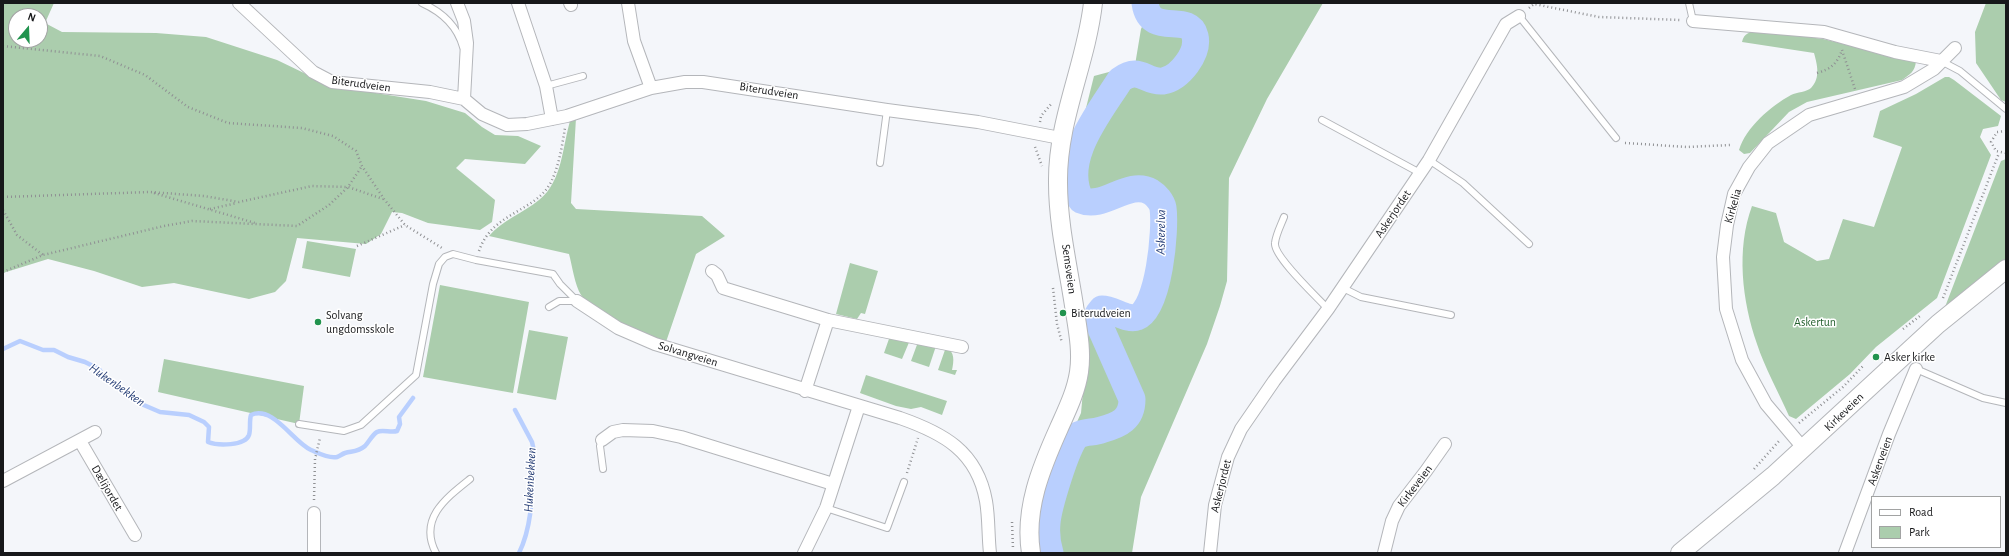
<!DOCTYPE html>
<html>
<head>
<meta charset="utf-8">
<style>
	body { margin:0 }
	#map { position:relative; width:2009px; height:556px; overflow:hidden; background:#f4f6fa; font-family:"Alegreya Sans",sans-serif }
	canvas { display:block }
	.frame { position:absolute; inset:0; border:4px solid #17181a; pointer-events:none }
	.legend { position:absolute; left:1871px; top:496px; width:130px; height:52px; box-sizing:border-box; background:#fff; border:1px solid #a2a3a3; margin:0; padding:5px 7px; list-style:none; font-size:12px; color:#17181a }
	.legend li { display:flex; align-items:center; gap:8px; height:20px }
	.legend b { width:20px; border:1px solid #a2a3a3 }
	.north { position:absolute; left:8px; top:8px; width:40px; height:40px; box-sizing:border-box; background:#fff; border:1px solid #a2a3a3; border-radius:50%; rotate:19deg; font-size:11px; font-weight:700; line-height:16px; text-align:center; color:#17181a }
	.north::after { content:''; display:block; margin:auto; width:14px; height:18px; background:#21934e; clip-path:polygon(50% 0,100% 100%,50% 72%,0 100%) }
</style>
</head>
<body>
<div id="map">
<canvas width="2009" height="556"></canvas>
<div class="frame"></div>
<ul class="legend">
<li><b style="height:5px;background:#fff"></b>Road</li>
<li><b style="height:11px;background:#abcdad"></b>Park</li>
</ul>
<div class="north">N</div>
</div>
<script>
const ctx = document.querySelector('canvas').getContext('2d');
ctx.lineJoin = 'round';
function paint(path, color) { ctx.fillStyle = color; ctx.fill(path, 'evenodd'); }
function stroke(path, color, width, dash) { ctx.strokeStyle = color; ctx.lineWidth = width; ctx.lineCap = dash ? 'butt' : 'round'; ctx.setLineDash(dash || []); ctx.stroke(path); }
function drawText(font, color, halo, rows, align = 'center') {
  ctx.font = font + ' "Alegreya Sans",sans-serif'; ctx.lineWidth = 3; ctx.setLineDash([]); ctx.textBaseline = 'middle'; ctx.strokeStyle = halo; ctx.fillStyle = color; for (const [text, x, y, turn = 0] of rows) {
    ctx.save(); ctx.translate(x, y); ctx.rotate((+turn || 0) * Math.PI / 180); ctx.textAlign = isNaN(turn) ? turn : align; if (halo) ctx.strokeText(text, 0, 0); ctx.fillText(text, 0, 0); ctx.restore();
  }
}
const green = new Path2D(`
	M3,3H54L45,23L62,32L156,33L206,37L277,60L331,86L426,101L465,113L482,127L495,135L518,136L541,146L525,164L465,159L456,168L495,200L492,222L480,230L428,223L402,213L392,212L381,234L366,244L297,238L286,281L275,292L249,299L174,283L142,287L94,271L48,259L3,273ZM16,16H40V40H16Z
	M1153,3H1323L1267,99L1229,178L1227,281L1220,306L1207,344L1141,497L1132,553H1046L1042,534L1051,480L1081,413L1090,316C1096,313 1102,308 1110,309C1119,311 1128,322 1138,316C1160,303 1163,247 1163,224C1163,219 1165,211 1163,206C1160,200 1155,193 1148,191C1125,183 1103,210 1081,200L1078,140L1094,76L1135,65L1141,29Z
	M1986,3H2006V102L2001,100L1976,63L1975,32Z
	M1758,30L1823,39L1916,61C1915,72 1910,74 1902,80L1807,102L1789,112L1750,153L1744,154L1739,150C1746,127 1771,106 1791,95C1797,92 1807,92 1811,88C1821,78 1817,64 1814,53L1742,42C1744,33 1750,32 1758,30Z
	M1945,77H1949L1954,80L2001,116L1998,126L1983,129L1980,137L1991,155L1937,298L1876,347L1850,374L1796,419L1789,416C1779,393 1764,366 1757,344C1742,301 1736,249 1752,206L1776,213L1784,242L1817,261L1829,259L1843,219L1874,227L1902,147L1873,137L1880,111L1916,94Z
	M571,118H576L571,203L576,209L702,216L725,236L696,254L666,342C643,334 594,316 581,295C575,286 572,265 569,254L489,236C501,221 523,213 539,200C563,181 562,146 571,118Z
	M2006,159V260L1947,309L1945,307L2001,161Z
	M307,241L356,249L350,277L302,268Z
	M850,263L878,271L865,314L861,313L857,319L836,314Z
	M440,285L529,302L513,393L423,377Z
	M529,330L568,337L556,400L517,393Z
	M890,336L910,340L902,359L884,353Z
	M918,342L936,346L929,367L911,361Z
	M946,347C955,352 954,361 952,370H957L955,375L938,370Z
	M164,359L304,386L299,424L158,392Z
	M866,375L947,401L942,415L921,407L911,409L896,406L860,393Z`);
const stream = new Path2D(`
	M3,349L20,341L43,350H54L68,357L85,362L99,369L104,377L139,403L160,412L189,415L204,422L209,427L208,442C218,446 245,446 249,435C251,429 249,421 251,415C273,405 293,442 311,450C318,453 329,459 337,457C340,456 342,454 345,453C353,451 358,452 365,446C369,442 372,435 377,432C382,429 391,433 397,431L400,424L399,417L413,398
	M515,410L532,442L534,451C532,484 534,523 519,553`);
const river = new Path2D(`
	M1050,553C1047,543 1046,533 1047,523C1048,509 1067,443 1077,436C1084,431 1093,433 1101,430C1120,425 1132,419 1132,399L1098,322V314L1102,309C1113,309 1128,321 1137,317C1159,309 1166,229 1163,208C1162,202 1156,195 1151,192C1128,179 1104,210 1081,200C1059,160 1100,112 1120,80C1140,65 1145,83 1163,81C1180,78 1199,53 1195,36C1189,11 1150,39 1145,3`);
const path = new Path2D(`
	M1529,8L1534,4L1599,17L1681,20
	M3,46L100,56L145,75L188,107L228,123L302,128L333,136L356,151L362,166L384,199L405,225L442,248
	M1842,50L1855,89
	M1817,73C1831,69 1837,64 1842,50
	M1040,122L1041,116L1052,103
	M2006,131L1997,132L1991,142L1996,151L2006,153
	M1625,143L1687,147L1730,145
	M1035,147L1042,166
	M154,193L255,223
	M3,197L150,192L204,196L239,202L312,186L348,187L383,199
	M210,209L237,203
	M3,210L17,235L43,255
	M357,246L405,225
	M479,251C492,212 536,212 551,182C559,166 562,146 565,128
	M3,272L43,255L164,226L192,221L297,226L329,205L348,187L362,166
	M1053,288L1057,324L1062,343
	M1943,298L1999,153
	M1903,329L1920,316
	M1799,423L1843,387L1864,365
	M1754,469L1780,440
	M907,473L918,438
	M314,500L315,459L320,438
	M1012,522L1013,549`);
const service = new Path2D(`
	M422,3C442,12 457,25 463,47
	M1689,3L1693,21
	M1519,16L1616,138
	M1941,61L1960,71L2006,109
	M546,86L583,76
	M1322,120L1420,173
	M1429,160L1463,183L1529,244
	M880,163L887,110
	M1284,217C1281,225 1276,234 1275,243C1273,256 1318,298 1328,309
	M1343,288L1361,297L1451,315
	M549,307L559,301H577
	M1916,369L1983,398L2006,403
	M299,424L344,431L361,425L416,375L433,284L439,264L445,257L453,254L476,260L553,274L560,284L577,301
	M602,440L600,446L603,469
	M826,508L887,528L904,482
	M436,553C418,519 446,498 470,479`);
const minor = new Path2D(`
	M239,3L313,72L332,82L430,92L464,99
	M457,3L464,21L467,43L464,99L482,114L507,125L527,124L567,116L651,88L685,82H703L887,110L978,122L1060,138
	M518,3L546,86L552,119
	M570,3L571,5
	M628,3L634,41L651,88
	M1693,21L1824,32L1895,52L1941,61
	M712,271L717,275L723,288L828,320L962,347
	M577,301L618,328L655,344L900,418C943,433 977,451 986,501C989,518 988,536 990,553
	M805,391L828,320
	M602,440L613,432L623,430L653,431L681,437L833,484
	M80,441L135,535
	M1804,449L1766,404L1742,360L1726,309L1723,257L1727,225L1734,194L1749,167L1768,143L1809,115L1904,87L1934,69L1955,48
	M3,481L95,432
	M314,513V553
	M804,553L826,508L859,406
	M1210,553L1215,505L1228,457L1241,429L1274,381L1328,309L1429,160L1506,24L1519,16
	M1384,553L1392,521L1399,506L1426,471L1445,444
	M1845,553L1889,434L1916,369`);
const secondary = new Path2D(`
	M1031,553C1024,509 1041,468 1059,428C1067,410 1076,392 1079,372C1082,352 1078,331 1075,312C1069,270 1058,226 1058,183C1057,120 1086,65 1093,3
	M1680,553L1773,476L1938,324L2006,269`);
const markers = [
	[1063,313,4,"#21934e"],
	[318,322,4,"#21934e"],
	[1876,357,4,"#21934e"]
];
const streetNames = [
	["Biterudveien",361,84,8],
	["Biterudveien",769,91,9],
	["Kirkelia",1733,206,-74],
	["Askerjordet",1393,214,-56],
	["Semsveien",1069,269,82],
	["Solvangveien",688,354,17],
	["Kirkeveien",1844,412,-44],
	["Askerveien",1880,461,-70],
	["Askerjordet",1221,486,-76],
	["Kirkeveien",1415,486,-53],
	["Dælijordet",107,488,60]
];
const poiNames = [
	["Biterudveien",1071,313],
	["Solvang",326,315],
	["ungdomsskole",326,329],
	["Asker kirke",1884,357]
];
const parkNames = [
	["Askertun",1815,322]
];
const waterNames = [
	["Askerelva",1161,232,-89],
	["Hukenbekken",117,385,35],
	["Hukenbekken",530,480,-87]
];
paint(green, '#abcdad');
stroke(stream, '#b9cffe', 4.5);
stroke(river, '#b9cffe', 27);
stroke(service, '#b4b6ba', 8);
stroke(minor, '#b4b6ba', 14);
stroke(secondary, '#b4b6ba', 20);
stroke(path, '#8f9093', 2.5, [1, 3]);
stroke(service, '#fff', 6);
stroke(minor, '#fff', 12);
stroke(secondary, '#fff', 18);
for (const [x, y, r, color] of markers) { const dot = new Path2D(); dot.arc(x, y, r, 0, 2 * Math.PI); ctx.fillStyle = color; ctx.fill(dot); stroke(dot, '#fff', 1.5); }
drawText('12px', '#17181a', '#fff', streetNames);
drawText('12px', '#17181a', '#fff', poiNames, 'left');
drawText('12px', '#266130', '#fff', parkNames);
drawText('italic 13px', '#273f77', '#fff', waterNames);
</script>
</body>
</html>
